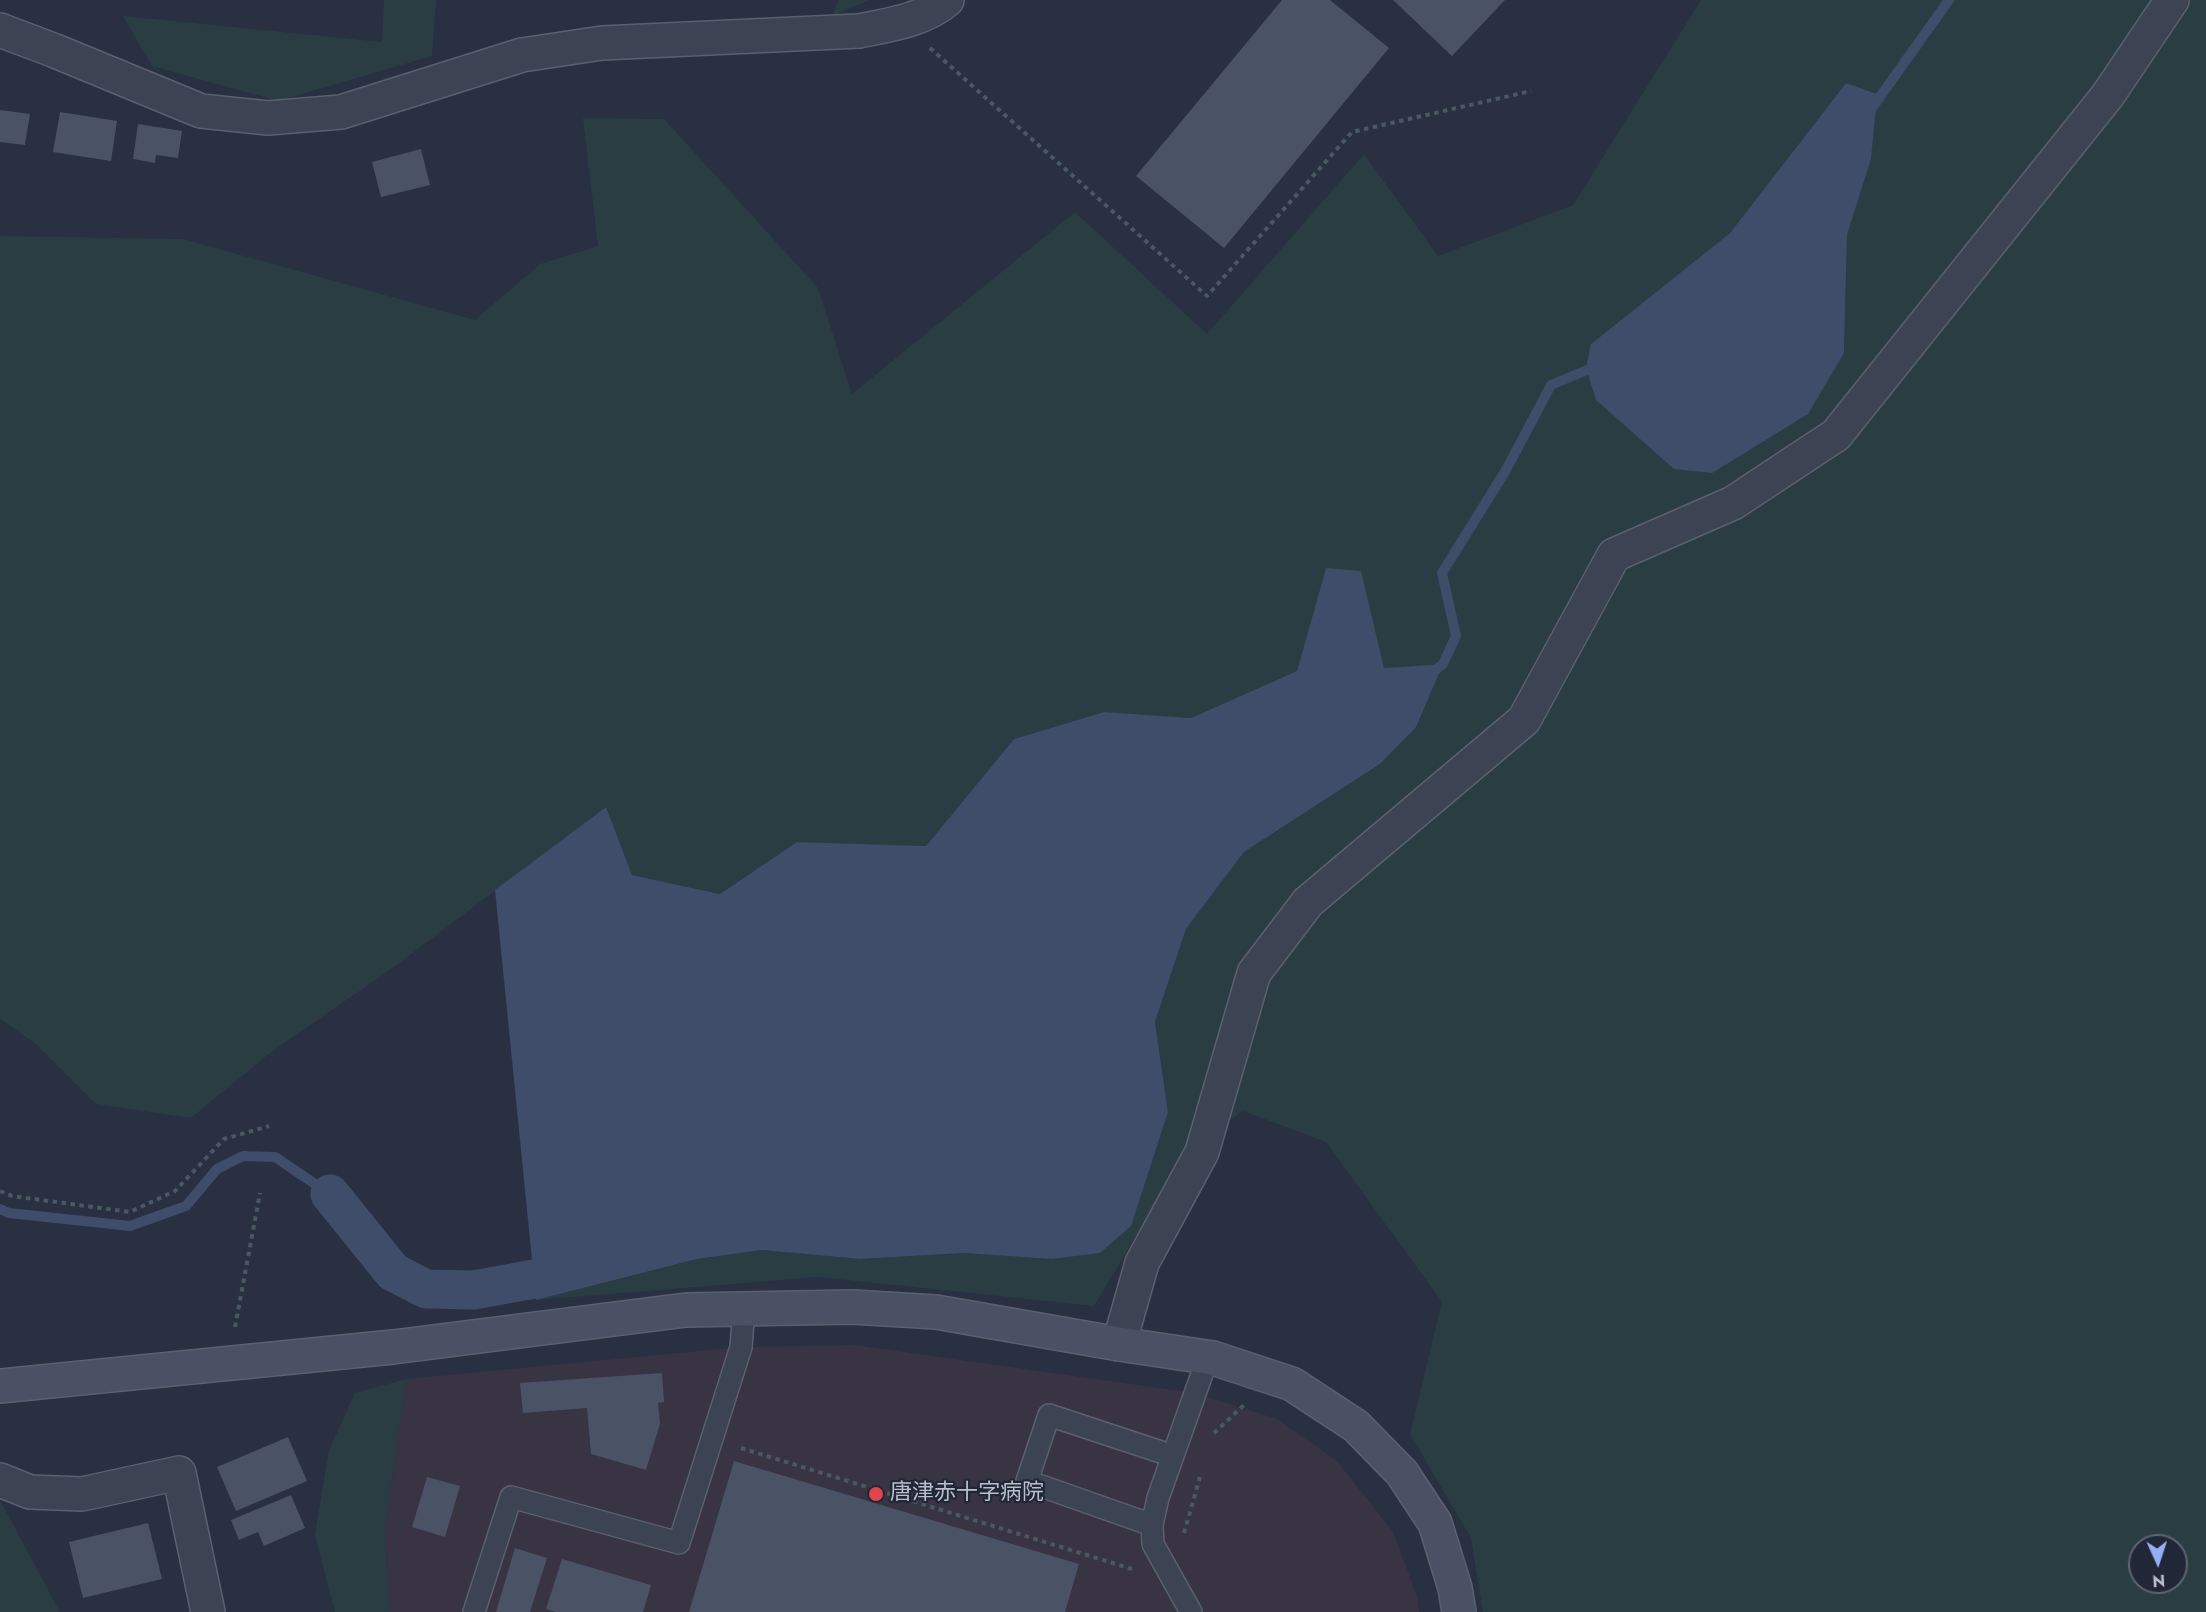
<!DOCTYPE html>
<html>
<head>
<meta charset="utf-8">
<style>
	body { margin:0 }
	#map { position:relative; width:2206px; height:1612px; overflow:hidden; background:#283042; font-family:Jost,sans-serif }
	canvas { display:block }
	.north { position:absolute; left:2128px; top:1534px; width:60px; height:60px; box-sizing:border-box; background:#212737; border:2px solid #5e6373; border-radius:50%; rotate:177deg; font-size:16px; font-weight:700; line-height:24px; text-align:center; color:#babecc }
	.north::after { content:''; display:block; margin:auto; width:21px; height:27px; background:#96aff4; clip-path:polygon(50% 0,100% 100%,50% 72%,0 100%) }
</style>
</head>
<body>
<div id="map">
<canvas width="2206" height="1612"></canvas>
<div class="north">N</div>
</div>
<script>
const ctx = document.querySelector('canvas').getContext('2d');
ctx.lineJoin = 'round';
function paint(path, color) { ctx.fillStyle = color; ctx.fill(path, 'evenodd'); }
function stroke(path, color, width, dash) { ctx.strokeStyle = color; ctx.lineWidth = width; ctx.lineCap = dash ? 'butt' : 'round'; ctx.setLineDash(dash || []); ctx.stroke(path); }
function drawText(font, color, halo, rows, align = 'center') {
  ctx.font = font + ' Jost,"Noto Sans JP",sans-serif'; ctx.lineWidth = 4.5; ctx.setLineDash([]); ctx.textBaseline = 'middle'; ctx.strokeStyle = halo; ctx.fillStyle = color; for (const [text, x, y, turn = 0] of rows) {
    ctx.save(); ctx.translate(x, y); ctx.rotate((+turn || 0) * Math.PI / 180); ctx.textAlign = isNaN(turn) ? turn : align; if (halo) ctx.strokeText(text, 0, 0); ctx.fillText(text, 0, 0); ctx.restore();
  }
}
const medical = new Path2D(`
	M854,1345L1195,1393L1277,1419L1337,1461L1393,1532L1417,1596L1419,1612H389L385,1527L406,1379L741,1347Z`);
const green = new Path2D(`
	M384,0H436L432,56L278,101L152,66L123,16L382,42Z
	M839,0H869L832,16Z
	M1701,0H2206V1612H1483L1471,1538L1410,1434L1442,1302L1326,1142L1243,1111L1188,1150L1094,1306L818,1277L536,1300L697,1259L762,1250L860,1259L964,1253L1051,1259L1168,1112L1155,1022L1186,929L1244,852L1380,764L1442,664L1384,668L1326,568L1297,671L1191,718L1104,712L1014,739L926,846L797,842L720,894L632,875L606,807L394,967L270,1053L191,1118L96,1104L36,1044L0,1019V236L183,239L475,320L540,264L598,246L583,118L664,119L818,288L852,394L1075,212L1207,334L1364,154L1438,256L1573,205ZM1846,83L1871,159L1847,235L1844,353L1591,344L1730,233ZM2140,1546H2176V1582H2140Z
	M406,1379L385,1527L389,1612H335L315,1535L329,1450L355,1393Z
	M0,1502H1L60,1612H0Z`);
const water = new Path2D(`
	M1846,83L1877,94L1871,159L1847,235L1844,353L1808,414L1712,473L1674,469L1596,400L1586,368L1591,344L1730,233Z
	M1326,568L1361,571L1384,668L1443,664L1416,727L1380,764L1244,852L1186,929L1155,1022L1168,1112L1131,1226L1100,1253L1051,1259L964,1253L860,1259L762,1250L697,1259L536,1300L495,890L606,807L632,875L720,894L797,842L926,846L1014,739L1104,712L1191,718L1297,671Z`);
const stream = new Path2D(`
	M1867,115L1949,0
	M1433,672L1443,664L1456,636L1442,573L1506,470L1551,385L1599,365
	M0,1209L9,1213L130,1226L186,1206L217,1169L243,1156L275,1157L330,1194`);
const canal = new Path2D(`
	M330,1194L393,1272L426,1289L474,1290L534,1279`);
const building = new Path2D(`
	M1282,0H1330L1389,48L1224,248L1136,176Z
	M1393,0H1505L1452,56Z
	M0,110L30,114L25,145L0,142Z
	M60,112L117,121L111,161L53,152Z
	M138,124L182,131L178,158L156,155L155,163L133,159Z
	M421,149L430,185L381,197L372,162Z
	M662,1373L664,1402L658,1403L660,1424L646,1470L591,1454L587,1408L523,1413L520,1383Z
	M288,1437L307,1481L236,1511L217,1467Z
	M734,1461L1079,1564L1065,1612H689Z
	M427,1477L460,1486L445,1537L412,1527Z
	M291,1495L305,1528L264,1546L258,1532L239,1540L231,1520Z
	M148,1523L162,1579L83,1598L69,1542Z
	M515,1548L547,1558L530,1612H496Z
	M562,1559L651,1585L643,1612H556L546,1609Z`);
const path = new Path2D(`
	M930,48L1207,296L1352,132L1531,91
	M0,1191L12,1196L130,1212L175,1191L224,1139L269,1126
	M235,1327L260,1193
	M1214,1433L1244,1405
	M741,1448L1132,1569
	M1184,1533L1200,1477`);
const lane = new Path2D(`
	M1152,1525L1027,1481L1049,1415L1173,1456
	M474,1612L511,1497L679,1543L741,1347L744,1309
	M1191,1612L1153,1544L1152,1525L1158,1498L1208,1357`);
const street = new Path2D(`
	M0,30L53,50L201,111L268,118L341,112L522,55L602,43L859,31C889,25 924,20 947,0
	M1119,1344L1142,1263L1202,1152L1254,973L1308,902L1524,720L1614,555L1733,503L1836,435L2108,95L2172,0
	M0,1480L30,1492L82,1494L179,1473L208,1612`);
const secondary = new Path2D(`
	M0,1386L393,1347L686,1310L852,1307L936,1312L1119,1344L1213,1358L1292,1384L1356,1426L1402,1473L1435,1523L1455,1588L1459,1612`);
const markers = [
	[876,1494,8,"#e0444e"]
];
const poiNames = [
	["唐津赤十字病院",890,1494]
];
paint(medical, '#383443');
paint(green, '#2a3d43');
paint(water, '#3f4c6a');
stroke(stream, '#3f4c6a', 10);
stroke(canal, '#3f4c6a', 39);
paint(building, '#4a5266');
stroke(lane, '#5b606f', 24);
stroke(street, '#5b606f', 36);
stroke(secondary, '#5b606f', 36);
stroke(path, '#485a60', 4, [4.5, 4.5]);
stroke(lane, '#3c4352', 21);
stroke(street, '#3c4352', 33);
stroke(secondary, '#4b5165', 33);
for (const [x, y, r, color] of markers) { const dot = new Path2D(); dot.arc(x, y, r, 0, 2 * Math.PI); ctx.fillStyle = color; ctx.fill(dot); stroke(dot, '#212737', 2); }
drawText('22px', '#babecc', '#212737', poiNames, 'left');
</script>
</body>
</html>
